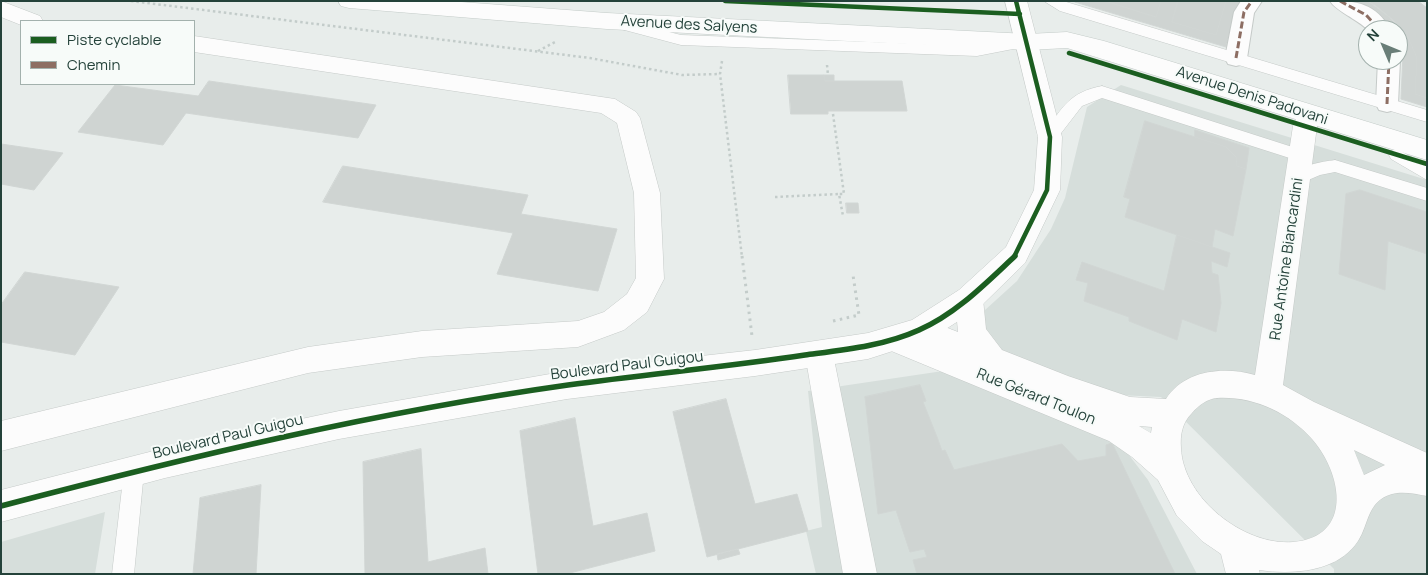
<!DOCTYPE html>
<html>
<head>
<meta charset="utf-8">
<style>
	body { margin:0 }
	#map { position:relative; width:1428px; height:575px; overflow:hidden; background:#e8edeb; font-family:Manrope,sans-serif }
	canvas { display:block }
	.frame { position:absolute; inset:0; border:2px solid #24423a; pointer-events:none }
	.legend { position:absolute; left:20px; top:20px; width:175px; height:65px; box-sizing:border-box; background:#f7fbf9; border:1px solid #a3b1ad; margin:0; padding:6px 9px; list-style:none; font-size:15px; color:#24423a }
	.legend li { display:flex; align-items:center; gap:10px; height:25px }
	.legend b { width:25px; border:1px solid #a3b1ad }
	.north { position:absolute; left:1358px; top:20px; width:50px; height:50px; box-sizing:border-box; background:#f7fbf9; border:1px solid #a3b1ad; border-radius:50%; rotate:315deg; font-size:14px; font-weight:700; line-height:20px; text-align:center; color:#24423a }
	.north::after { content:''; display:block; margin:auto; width:18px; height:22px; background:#697e78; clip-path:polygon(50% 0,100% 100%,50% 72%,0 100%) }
</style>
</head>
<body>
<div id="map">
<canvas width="1428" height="575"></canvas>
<div class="frame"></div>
<ul class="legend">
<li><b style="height:6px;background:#1b5e20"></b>Piste cyclable</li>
<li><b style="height:6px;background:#8d6e63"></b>Chemin</li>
</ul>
<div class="north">N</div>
</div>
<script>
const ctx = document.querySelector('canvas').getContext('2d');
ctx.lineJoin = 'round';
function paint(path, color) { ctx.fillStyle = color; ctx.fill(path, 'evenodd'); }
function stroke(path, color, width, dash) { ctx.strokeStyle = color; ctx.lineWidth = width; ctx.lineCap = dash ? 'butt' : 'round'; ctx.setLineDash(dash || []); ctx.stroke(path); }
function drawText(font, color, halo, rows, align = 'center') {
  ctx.font = font + ' Manrope,sans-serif'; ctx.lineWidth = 4; ctx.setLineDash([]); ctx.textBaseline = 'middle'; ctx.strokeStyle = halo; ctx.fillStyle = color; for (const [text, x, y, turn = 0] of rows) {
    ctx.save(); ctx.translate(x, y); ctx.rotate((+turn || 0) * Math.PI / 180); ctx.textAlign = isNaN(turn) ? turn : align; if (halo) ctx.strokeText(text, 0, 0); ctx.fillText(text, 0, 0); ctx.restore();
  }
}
const built = new Path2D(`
	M1121,85L1427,180V574H1334V569L1161,397L1119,395L998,354L974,320L1017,281L1051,229L1065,198L1087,107Z
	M943,371L1119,442L1148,480L1197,574H816L806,531L822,527L808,391Z
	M105,512L95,574H1V542Z`);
const building = new Path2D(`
	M1105,1L1156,17L1161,1H1178L1172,22L1216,35L1226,1H1241L1235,10L1226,47L1075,2Z
	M1105,1H1161L1156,17Z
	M1178,1H1226L1216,35L1172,22Z
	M1353,1H1368L1376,6L1393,20L1408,37L1417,58L1415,94L1427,98V107L1401,99L1403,54L1398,40V30H1390Z
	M1368,1H1418L1427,8V98L1415,94L1417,58L1408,37L1388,16Z
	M788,75H824L825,81H902L907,111H828V114H791Z
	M824,75H834V81H825Z
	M209,81L376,105L358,138L186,113L163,145L78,132L115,85L198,96Z
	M1145,121L1226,147L1236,157L1237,166L1246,169L1233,236L1215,229L1212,247L1125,217L1130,199L1124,197Z
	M1195,130L1249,148L1246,169L1237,166L1236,157L1226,147L1195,137Z
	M1,144L63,153L34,190L1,184Z
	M343,166L528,195L521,214L617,229L598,291L497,274L513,233L323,202Z
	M1360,190L1427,212V254L1388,241L1385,290L1339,274L1346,194Z
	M846,203H858L859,213H847Z
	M1177,235L1230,253L1227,267L1211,261L1212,273L1218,275L1221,303L1216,332L1182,319L1177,340L1129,321V317L1084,301L1088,283L1076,280L1082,262L1164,291Z
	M25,272L119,287L75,355L1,342V305Z
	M920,385L926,401L923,402L937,437L942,451L945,450L954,470L1062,444L1078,461L1106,456V445L1112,443L1175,574H917L913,560L927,557L924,549L910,552L896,510L878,514L865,397Z
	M726,399L755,504L797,494L808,531L707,557L673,412Z
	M575,418L593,526L647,513L655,551L566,574H538L520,431Z
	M421,449L428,562L485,548L488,574H365L363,462Z
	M261,485L256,574H193L200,498Z
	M738,549L740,554L718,560L717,554Z`);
const pathFar1 = new Path2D(`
	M131,1L590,58L682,75L720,74
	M538,51L557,41
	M722,61L720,74L742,257
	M827,65L828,75
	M833,114L844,194H839
	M775,197L839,194L843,216`);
const path = new Path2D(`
	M742,256L752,336
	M833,321L859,315L853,275`);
const service = new Path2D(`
	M1044,1H1063L1427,110V122L1060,11Z
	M622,20L681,35L977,46L1013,39L1020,44L1013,49L977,56L681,45L617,28L615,25Z
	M1102,86L1308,152L1310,156L1308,160L1302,162L1102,98L1082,106L1055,141H1045L1042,137L1045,133C1062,107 1070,92 1102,86Z
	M1397,149L1427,166V180L1391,159L1389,155L1391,151Z
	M1335,160L1427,188V201L1335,172L1320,175L1299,184L1293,183L1291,178C1298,165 1321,162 1335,160Z
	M134,461L141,464L144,471L134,574H112L124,471L127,464Z`);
const pedestrian = new Path2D(`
	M1241,1H1262L1254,13L1247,58L1244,64L1236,66L1228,64L1225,58L1234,12Z
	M1330,1C1358,1 1375,3 1391,30H1368C1357,19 1336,11 1330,1Z
	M1398,57L1400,60L1398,104L1395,110L1387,112L1379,110L1376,104L1378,60H1398Z`);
const minor = new Path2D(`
	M1,1L40,16L43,21H21V25L1,17Z
	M194,36L615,99L636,112L640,118L660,193L664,279L647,312L624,330L578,347L422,357L308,373L1,451V421L308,347L422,331L578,321L604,312L627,294L636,278L634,193L617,123L601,113L194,52Z
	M1305,117L1314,119L1317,126L1283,385L1314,402L1427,453V496C1416,494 1403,491 1392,494C1367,501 1369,524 1358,541C1338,572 1293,575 1259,570L1260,574H1226L1221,554L1202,541L1177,516L1158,480L1132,457L1109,441L884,348L880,339L884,330L894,326L913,333L917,324L927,320L958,332L955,299L959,290L969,287L979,290L983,299L986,329L1002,350L1068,376L1130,397L1166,399C1184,370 1224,366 1255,375L1293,126L1296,119ZM1217,398C1253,396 1288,412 1312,439C1342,473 1354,537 1293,542C1244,546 1183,498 1181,448C1180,435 1182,423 1192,413C1199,405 1207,399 1217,398ZM1139,426L1152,427L1151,433ZM1354,450L1385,465L1364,475Z
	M819,341L829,345L833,354L877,574H843L805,354L809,345Z`);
const tertiary = new Path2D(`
	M1005,1H1027L1062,137L1060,190L1025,263L979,308L930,339L868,359L755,376L567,399L339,439L165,478L1,522V490L165,448L339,411L567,371L755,350L868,333L912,320L959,290L1006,247L1034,190L1038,137Z`);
const secondary = new Path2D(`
	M338,1H448L607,13L1028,34L1067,32L1104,41L1427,140V160L1067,48L1028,50L607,29L349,8L341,6Z`);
const quiet = new Path2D(`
	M1340,1L1366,15L1380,30
	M1236,58L1244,12L1252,1
	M1387,104L1389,60`);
const cyclewayFar1 = new Path2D(`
	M725,1L1020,14
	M1069,53L1427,164
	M1014,257L1047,190L1050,137L1016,1`);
const cycleway = new Path2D(`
	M1,506C188,457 376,412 568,385C647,374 726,367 805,355C843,350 884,346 919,330C956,314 986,283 1015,256`);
const streetNames = [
	["Avenue des Salyens",689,25,3],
	["Avenue Denis Padovani",1252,96,18],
	["Rue Antoine Biancardini",1287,259,-82],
	["Boulevard Paul Guigou",627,366,-7],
	["Rue Gérard Toulon",1036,397,22],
	["Boulevard Paul Guigou",228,437,-13]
];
paint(built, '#d6dedb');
paint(building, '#cfd4d2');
stroke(building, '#d1d6d4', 1);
stroke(service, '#c5cac8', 1);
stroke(pedestrian, '#c5cac8', 2);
stroke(minor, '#c5cac8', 1);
stroke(tertiary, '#c5cac8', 1);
stroke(secondary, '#c3cbc8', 1);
stroke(pathFar1, '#c3ccca', 2.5, [2.5, 3]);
stroke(path, '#c3ccca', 3, [2.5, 4.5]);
paint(service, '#fcfcfc');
paint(pedestrian, '#fcfcfc');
paint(minor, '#fcfcfc');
paint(tertiary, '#fcfcfc');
paint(secondary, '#fcfcfc');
stroke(quiet, '#8d6e63', 3, [7, 3]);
stroke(cyclewayFar1, '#1b5e20', 4.5);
stroke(cycleway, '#1b5e20', 5.5);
drawText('15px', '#24423a', '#f7fbf9', streetNames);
</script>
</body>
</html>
